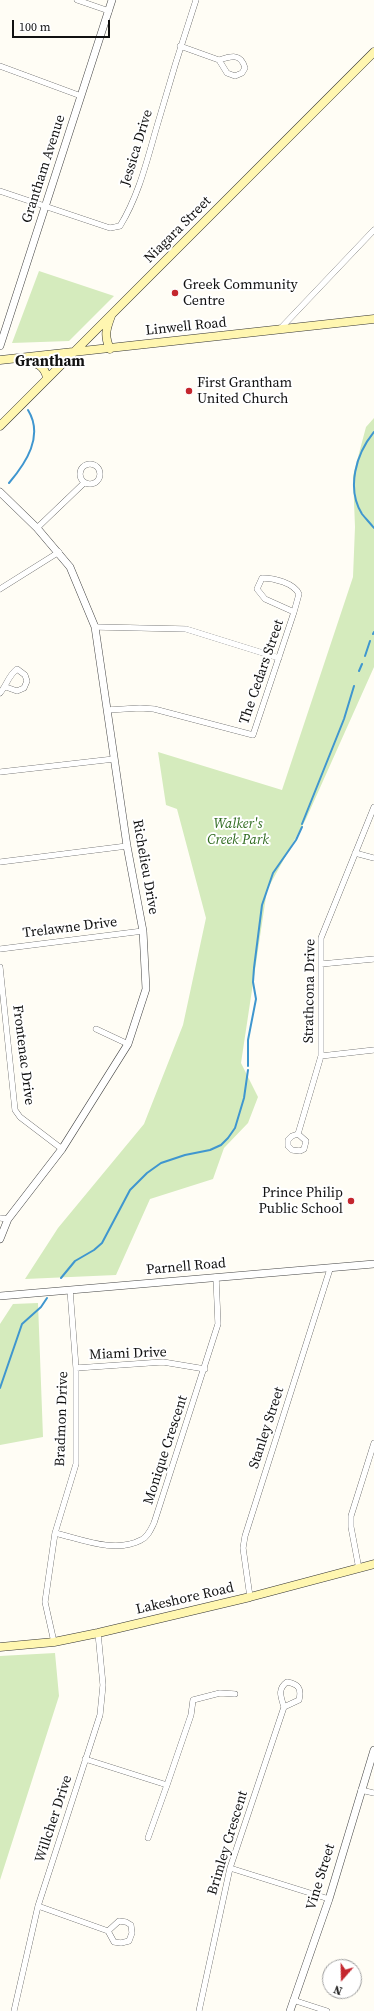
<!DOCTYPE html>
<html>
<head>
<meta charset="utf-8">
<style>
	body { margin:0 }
	#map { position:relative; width:374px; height:2011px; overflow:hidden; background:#fffdf5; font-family:"Source Serif 4",serif }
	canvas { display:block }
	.north { position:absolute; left:322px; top:1959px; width:40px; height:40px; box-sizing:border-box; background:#fff; border:1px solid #a0a0a0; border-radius:50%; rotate:200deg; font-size:11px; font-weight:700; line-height:16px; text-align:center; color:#111 }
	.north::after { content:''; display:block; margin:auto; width:14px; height:18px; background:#c4262e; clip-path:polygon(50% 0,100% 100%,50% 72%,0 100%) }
	.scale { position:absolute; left:12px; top:20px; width:98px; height:18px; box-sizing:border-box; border:2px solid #111; border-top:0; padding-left:5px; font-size:12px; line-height:14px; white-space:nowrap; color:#111; -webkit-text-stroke:3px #fff; paint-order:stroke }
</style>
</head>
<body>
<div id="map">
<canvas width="374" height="2011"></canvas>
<div class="north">N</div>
<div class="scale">100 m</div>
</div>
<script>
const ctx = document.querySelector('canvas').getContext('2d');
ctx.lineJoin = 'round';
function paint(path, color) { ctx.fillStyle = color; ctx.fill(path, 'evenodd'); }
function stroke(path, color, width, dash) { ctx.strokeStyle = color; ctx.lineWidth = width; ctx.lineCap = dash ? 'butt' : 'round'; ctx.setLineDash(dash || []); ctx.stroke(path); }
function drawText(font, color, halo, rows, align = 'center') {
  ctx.font = font + ' "Source Serif 4",serif'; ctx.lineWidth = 4; ctx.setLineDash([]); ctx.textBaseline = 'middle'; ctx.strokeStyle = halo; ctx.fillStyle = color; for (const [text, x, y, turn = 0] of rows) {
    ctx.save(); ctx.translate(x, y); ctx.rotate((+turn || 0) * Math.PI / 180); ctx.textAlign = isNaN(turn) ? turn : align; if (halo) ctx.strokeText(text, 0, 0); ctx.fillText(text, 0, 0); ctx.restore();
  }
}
const green = new Path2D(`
	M39,271L114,296L69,341L12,343Z
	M374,418V667L306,819L267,890L241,1063L258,1097L248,1123L224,1148L213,1179L150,1199L116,1275L25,1279L58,1228L144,1124L183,1025L206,918L177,809L166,805L158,752L282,790L353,577L355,527L353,476L366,427Z
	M38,1303L43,1437L0,1445V1324L13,1304Z
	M55,1653L59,1696L0,1880V1656Z`);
const stream = new Path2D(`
	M374,432C356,454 346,488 362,514C366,519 370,523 374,528
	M9,483C26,463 44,436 28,410
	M373,634L374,632
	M365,656L370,641
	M359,671L362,664
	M302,824L344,719L354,686
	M248,1066V1040L256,999L253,982L254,968L262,905L273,873L296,840L302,827
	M61,1278L75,1261L94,1250L102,1243L130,1190L147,1173L161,1163L185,1155L210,1150L221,1145L228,1138L235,1128L244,1098L248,1070
	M0,1388L22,1324L41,1307L47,1298`);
const minor = new Path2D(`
	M77,0L109,11
	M180,46L219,60L227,73L235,76L242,73L245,68C241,53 231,56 219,60
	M0,66L81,96
	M0,191L110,228L120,226C139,195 147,160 157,126C169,84 182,42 196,0
	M279,330L374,230
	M80 474a10 10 0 1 1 20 0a10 10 0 1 1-20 0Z
	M37,528L84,483
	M0,589L59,552
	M95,627L186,629L279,658
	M0,693C7,685 8,676 17,669L25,675L27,681L24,688L17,691L6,687
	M108,710L140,708L154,709L253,735L294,612L299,594C294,583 274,578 262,578L257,589L265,599L294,612
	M0,772L114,759
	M355,853L374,858
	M0,862L127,846
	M0,949L143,931
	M321,964L374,959
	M0,967L15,1110L20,1117L62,1149
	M96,1029L128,1044
	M321,1056L374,1050
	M298,1134L306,1141L304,1149L300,1151L292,1150L288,1146V1140L292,1136L298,1134L321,1056V938L374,807
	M0,1218L8,1219
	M76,1368L163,1362L205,1369
	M55,1533C81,1539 115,1554 141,1540C148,1537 151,1529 154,1523L218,1324L216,1277
	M359,1569L351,1527V1516L374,1443
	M250,1597L243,1548L245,1536L330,1269
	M54,1642L45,1602L55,1533L76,1464V1368L70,1290
	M85,1759L167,1785L148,1838
	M167,1785L191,1715L193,1700L220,1693L235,1694
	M361,1790L374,1793
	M230,1868L329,1899
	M38,1906L108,1931L114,1942L121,1943L129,1941L132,1933L131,1925L126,1922L119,1921L108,1931
	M293,2000L327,2011
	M14,2011L38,1906L100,1715L103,1685L98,1633
	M199,2011L230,1868L284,1707L299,1700C302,1688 298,1684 287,1682C277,1689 281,1697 284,1707`);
const tertiary = new Path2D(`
	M0,346L112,0
	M0,492L37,528L70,567L95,627L127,846L143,931L146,989L128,1044L62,1149L8,1219L0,1239
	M0,1296L374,1264
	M290,2011L329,1899L374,1750`);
const secondary = new Path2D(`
	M110,349C104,336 106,329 111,316
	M0,360L374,319
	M23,360C35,362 45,365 47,378
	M0,426L374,52
	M0,1647L54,1642L98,1633L250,1597L374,1564`);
const markers = [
	[175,293,4,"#c4262e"],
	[189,391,4,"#c4262e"],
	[351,1201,4,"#c4262e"]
];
const streetNames = [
	["Jessica Drive",137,148,-73],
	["Grantham Avenue",44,169,-72],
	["Niagara Street",178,230,-45],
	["Linwell Road",186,327,-6],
	["The Cedars Street",262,672,-71],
	["Richelieu Drive",145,867,80],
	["Trelawne Drive",70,928,-7],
	["Strathcona Drive",310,991,-89],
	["Frontenac Drive",23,1055,83],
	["Parnell Road",186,1267,-5],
	["Miami Drive",128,1354,-2],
	["Bradmon Drive",62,1419,-88],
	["Stanley Street",267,1428,-72],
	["Monique Crescent",166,1450,-72],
	["Lakeshore Road",185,1599,-13],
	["Willcher Drive",54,1819,-72],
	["Brimley Crescent",228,1843,-73],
	["Vine Street",321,1877,-73]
];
const poiNames = [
	["Greek Community",183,285],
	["Centre",183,301],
	["First Grantham",197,383],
	["United Church",197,399],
	["Prince Philip",343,1193,"right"],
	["Public School",343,1209,"right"]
];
const parkNames = [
	["Walker's",238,824],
	["Creek Park",238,840]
];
const neighbourhoodNames = [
	["Grantham",50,362]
];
paint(green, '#d5ebbd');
stroke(stream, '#3f96cf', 2);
stroke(minor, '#444', 6);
stroke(tertiary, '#444', 8);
stroke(secondary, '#333', 9);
stroke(minor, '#fff', 5.5);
stroke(tertiary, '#fff', 7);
stroke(secondary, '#fff6b0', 8);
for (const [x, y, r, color] of markers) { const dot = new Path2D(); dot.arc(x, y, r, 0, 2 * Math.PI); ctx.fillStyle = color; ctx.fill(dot); stroke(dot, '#fff', 1.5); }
drawText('14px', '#111', '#fff', streetNames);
drawText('14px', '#111', '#fff', poiNames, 'left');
drawText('italic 14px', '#2f6b1f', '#fff', parkNames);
drawText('bold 15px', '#111', '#fff', neighbourhoodNames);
</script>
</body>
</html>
